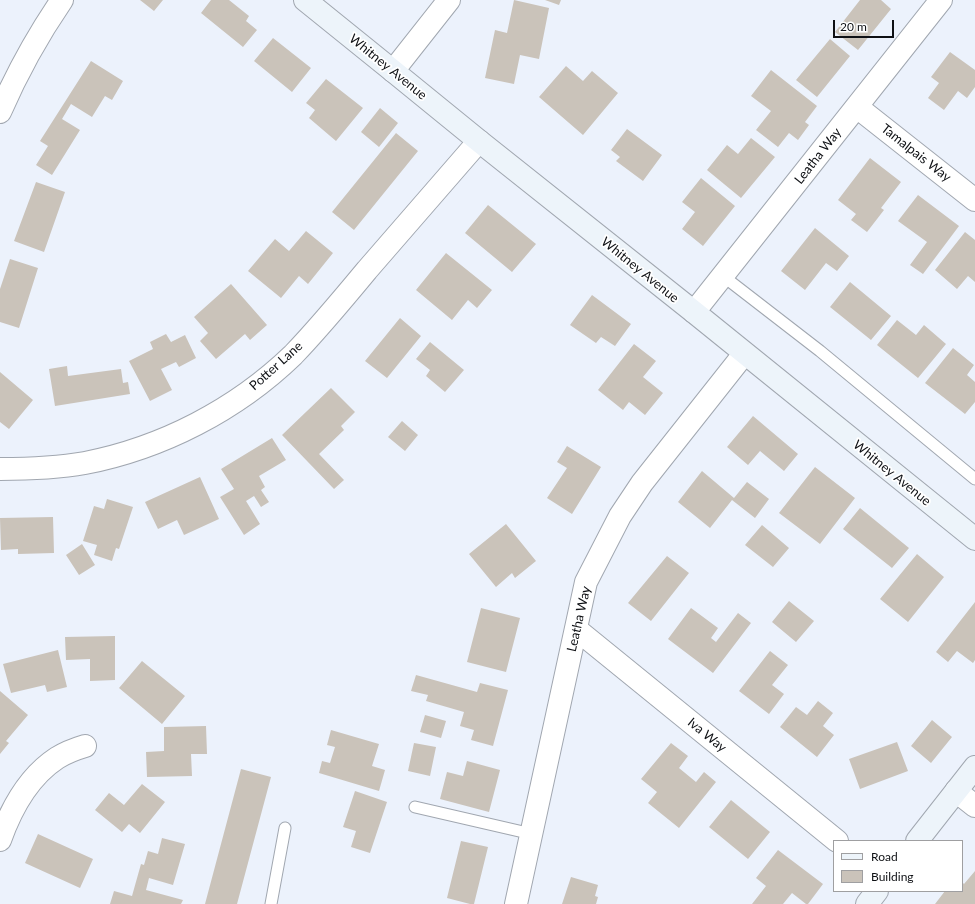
<!DOCTYPE html>
<html>
<head>
<meta charset="utf-8">
<style>
	body { margin:0 }
	#map { position:relative; width:975px; height:904px; overflow:hidden; background:#ecf2fc; font-family:Lato,sans-serif }
	canvas { display:block }
	.legend { position:absolute; left:833px; top:840px; width:130px; height:52px; box-sizing:border-box; background:#fff; border:1px solid #9f9fa1; margin:0; padding:5px 7px; list-style:none; font-size:12px; color:#0e1014 }
	.legend li { display:flex; align-items:center; gap:8px; height:20px }
	.legend b { width:20px; border:1px solid #9f9fa1 }
	.scale { position:absolute; left:833px; top:20px; width:61px; height:18px; box-sizing:border-box; border:2px solid #0e1014; border-top:0; padding-left:5px; font-size:12px; line-height:14px; white-space:nowrap; color:#0e1014; -webkit-text-stroke:3px #fff; paint-order:stroke }
</style>
</head>
<body>
<div id="map">
<canvas width="975" height="904"></canvas>
<ul class="legend">
<li><b style="height:5px;background:#edf4fa"></b>Road</li>
<li><b style="height:11px;background:#cac3ba"></b>Building</li>
</ul>
<div class="scale">20 m</div>
</div>
<script>
const ctx = document.querySelector('canvas').getContext('2d');
ctx.lineJoin = 'round';
function paint(path, color) { ctx.fillStyle = color; ctx.fill(path, 'evenodd'); }
function stroke(path, color, width, dash) { ctx.strokeStyle = color; ctx.lineWidth = width; ctx.lineCap = dash ? 'butt' : 'round'; ctx.setLineDash(dash || []); ctx.stroke(path); }
function drawText(font, color, halo, rows, align = 'center') {
  ctx.font = font + ' Lato,sans-serif'; ctx.lineWidth = 3.5; ctx.setLineDash([]); ctx.textBaseline = 'middle'; ctx.strokeStyle = halo; ctx.fillStyle = color; for (const [text, x, y, turn = 0] of rows) {
    ctx.save(); ctx.translate(x, y); ctx.rotate((+turn || 0) * Math.PI / 180); ctx.textAlign = isNaN(turn) ? turn : align; if (halo) ctx.strokeText(text, 0, 0); ctx.fillText(text, 0, 0); ctx.restore();
  }
}
const building = new Path2D(`
	M140,0H163L154,11Z
	M211,0H229L249,16L246,21L257,30L243,47L201,13Z
	M514,0L549,8L539,59L520,55L514,84L485,78L495,30L507,33Z
	M545,0H561L559,5Z
	M860,0H881L891,9L858,50L835,32Z
	M273,38L311,68L292,92L254,61Z
	M830,39L850,56L817,97L796,80Z
	M950,52L975,70V87L967,98L958,91L944,110L928,98L939,83L931,77Z
	M91,61L123,81L112,100L105,96L92,117L71,104L62,119L80,130L52,175L36,165L48,146L40,141Z
	M566,66L583,81L592,71L618,93L583,135L539,97Z
	M771,70L817,106L805,122L809,125L798,140L789,133L778,147L756,130L771,111L751,96Z
	M326,79L363,108L336,141L309,118L315,110L306,103Z
	M380,108L398,123L379,147L361,132Z
	M627,129L662,155L643,181L616,161L620,157L611,150Z
	M396,133L418,151L354,230L332,212Z
	M751,138L775,157L741,198L707,170L727,145L738,154Z
	M870,158L901,182L881,208L884,210L867,232L851,220L856,214L838,200Z
	M701,178L735,206L703,246L682,229L695,212L682,202Z
	M36,182L65,192L44,252L14,241Z
	M918,195L959,226L923,274L910,265L927,242L898,221Z
	M488,205L536,244L512,272L465,233Z
	M815,228L849,256L837,271L826,263L805,290L781,271Z
	M306,231L333,253L308,284L299,276L281,298L248,271L275,239L289,251Z
	M965,232L975,240V282L968,276L957,289L935,270Z
	M446,253L492,290L477,308L468,300L452,320L416,290Z
	M10,259L38,268L19,328L0,322V289Z
	M850,282L891,316L871,340L830,307Z
	M231,284L267,325L250,340L245,334L216,359L200,341L208,333L194,317Z
	M592,295L631,324L615,346L601,337L596,343L570,325Z
	M400,318L421,336L387,378L365,361Z
	M897,320L916,335L924,325L946,344L918,378L877,345Z
	M166,334L171,342L185,335L196,358L179,367L176,362L161,369L172,390L150,401L129,361L153,349L150,342Z
	M430,342L464,370L445,392L426,376L430,370L416,359Z
	M634,344L656,361L643,377L663,393L645,415L629,402L623,410L598,390Z
	M953,348L974,365L967,375L975,382V402L965,414L925,383Z
	M67,366L68,376L121,369L123,383L128,382L130,394L55,406L49,369Z
	M0,372L33,400L9,429L0,422Z
	M331,388L355,412L341,426L344,430L319,454L344,480L334,489L282,435Z
	M753,416L798,454L784,471L760,451L748,465L727,447Z
	M402,421L418,435L405,451L388,437Z
	M272,438L286,460L259,476L265,487L261,490L269,502L261,507L254,496L246,501L260,524L244,535L220,497L234,489L221,469Z
	M567,446L601,467L572,514L547,498L567,468L557,462Z
	M815,467L855,498L820,544L779,513Z
	M702,471L734,498L747,482L769,499L755,518L732,500L710,528L678,502Z
	M200,477L219,519L184,535L177,520L158,529L145,502Z
	M107,499L133,507L119,549L116,548L112,561L94,555L97,545L83,541L94,506L104,509Z
	M860,508L909,548L892,568L843,529Z
	M53,517L54,553L18,554V549L1,550L0,518Z
	M506,524L536,561L515,578L512,573L496,587L469,554Z
	M762,525L789,548L773,567L745,545Z
	M82,544L95,565L79,575L66,555Z
	M917,554L944,577L908,622L880,599Z
	M667,556L689,573L651,621L628,603Z
	M789,601L814,621L796,642L772,622Z
	M975,602V660L973,663L957,651L948,662L936,652Z
	M481,608L520,618L506,672L467,662Z
	M691,608L718,628L711,638L716,642L738,613L751,623L713,673L668,639Z
	M115,636V680L90,681V659L66,660L65,637Z
	M58,650L67,687L47,692L45,685L11,693L3,664Z
	M770,651L788,665L772,685L784,694L769,714L739,691Z
	M142,661L185,696L162,724L119,688Z
	M416,675L477,692L480,683L508,690L493,746L471,740L474,730L460,726L464,712L426,701L428,695L411,691Z
	M0,691L28,715L6,741L9,743L0,754Z
	M818,701L833,713L823,726L834,735L817,757L780,727L796,707L807,715Z
	M425,715L446,721L441,738L420,732Z
	M932,720L952,737L931,763L911,746Z
	M206,726L207,754H191L192,776L147,777L146,752L164,751V727Z
	M331,730L379,744L372,766L385,770L379,791L319,773L322,761L330,763L335,747L327,745Z
	M897,742L908,771L860,789L849,759Z
	M414,743L436,747L430,776L408,771Z
	M671,743L688,756L679,768L696,782L704,772L716,782L679,828L648,803L657,792L641,779Z
	M467,761L500,770L489,812L440,799L447,772L463,776Z
	M241,769L271,777L237,904H205Z
	M142,784L165,802L140,833L129,824L122,832L95,810L109,793L124,805Z
	M355,791L387,802L370,853L351,847L356,831L343,827Z
	M731,800L770,832L748,859L709,827Z
	M38,834L93,859L80,888L25,863Z
	M162,838L185,844L173,885L149,878L146,890L183,900L181,904H110L114,891L132,896L141,864L144,865L148,851L158,854Z
	M461,841L488,847L474,904H470L447,898Z
	M778,850L823,884L808,904H806L792,893L783,904H752L766,886L756,878Z
	M975,871V904H935L945,891H962V882L964,884Z
	M571,877L598,885L595,896L598,897L596,904H562Z`);
const lane = new Path2D(`
	M723,276L820,351L975,479
	M415,807L532,834
	M271,904L285,828`);
const street = new Path2D(`
	M393,71L449,0
	M857,107L975,200
	M0,112C17,73 38,35 62,0
	M694,312L941,0
	M0,469C28,469 57,468 85,463C162,448 236,410 293,355C319,328 343,299 367,270C404,227 442,184 479,141
	M576,629L837,841
	M956,791L975,806
	M0,840C11,809 28,777 57,758C65,753 75,749 85,746
	M516,904L586,582L620,516L642,483L744,354`);
const secondary = new Path2D(`
	M305,0L393,71L479,141L694,312L975,539
	M917,841L975,767
	M867,904L877,891`);
const streetNames = [
	["Whitney Avenue",388,67,39],
	["Tamalpais Way",916,153,38],
	["Leatha Way",818,156,-52],
	["Whitney Avenue",640,270,39],
	["Potter Lane",276,366,-42],
	["Whitney Avenue",892,473,39],
	["Leatha Way",579,619,-77],
	["Iva Way",707,735,39]
];
paint(building, '#cac3ba');
stroke(lane, '#a1a7b0', 13);
stroke(street, '#a1a7b0', 24);
stroke(secondary, '#a1a7b0', 24);
stroke(lane, '#fff', 11);
stroke(street, '#fff', 22);
stroke(secondary, '#edf4fa', 22);
drawText('13px', '#0e1014', '#fff', streetNames);
</script>
</body>
</html>
